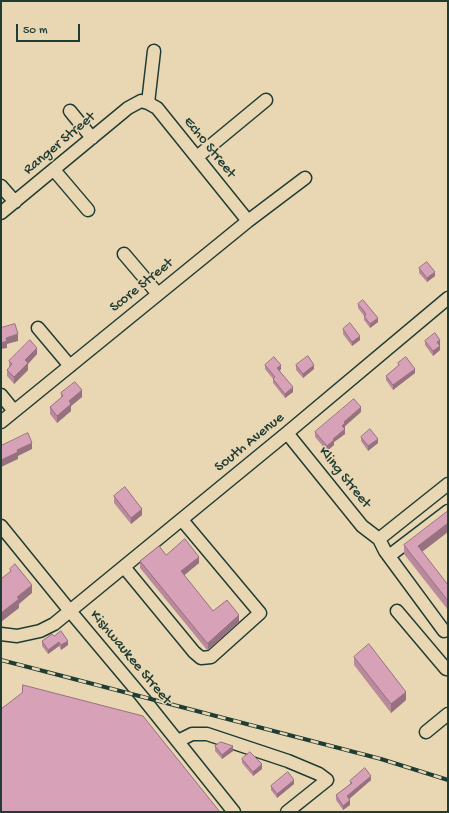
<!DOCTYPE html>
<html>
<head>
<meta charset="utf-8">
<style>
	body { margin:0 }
	#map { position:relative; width:449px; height:813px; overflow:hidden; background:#e9d7b4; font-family:"Gochi Hand",sans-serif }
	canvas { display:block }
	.frame { position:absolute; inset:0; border:2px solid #1f3d34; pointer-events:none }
	.scale { position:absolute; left:16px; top:24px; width:64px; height:18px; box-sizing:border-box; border:2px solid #1f3d34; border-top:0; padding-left:5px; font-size:12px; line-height:14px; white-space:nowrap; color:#1f3d34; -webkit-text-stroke:3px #e9d7b4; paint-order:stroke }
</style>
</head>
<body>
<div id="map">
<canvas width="449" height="813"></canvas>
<div class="frame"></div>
<div class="scale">50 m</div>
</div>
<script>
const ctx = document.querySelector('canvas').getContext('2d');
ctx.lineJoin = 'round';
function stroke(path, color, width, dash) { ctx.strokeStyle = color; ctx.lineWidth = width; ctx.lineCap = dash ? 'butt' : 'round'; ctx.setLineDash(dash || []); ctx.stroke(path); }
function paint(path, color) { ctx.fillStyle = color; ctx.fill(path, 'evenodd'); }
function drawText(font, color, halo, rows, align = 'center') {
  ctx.font = font + ' "Gochi Hand",sans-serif'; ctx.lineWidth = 3; ctx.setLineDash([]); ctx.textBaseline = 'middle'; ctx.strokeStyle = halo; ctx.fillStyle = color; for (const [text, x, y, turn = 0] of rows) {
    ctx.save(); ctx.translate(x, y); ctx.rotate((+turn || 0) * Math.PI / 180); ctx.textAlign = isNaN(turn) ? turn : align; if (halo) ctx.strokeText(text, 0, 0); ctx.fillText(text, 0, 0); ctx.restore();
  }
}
const minor = new Path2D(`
	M148,103L154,51
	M70,111L92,138
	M197,157L266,100
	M54,170L88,210
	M1,186L15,202
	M1,213L128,108L141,101L148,103L157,108L248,221
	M124,254L158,294
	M38,328L70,366
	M1,395L14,411
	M1,422L248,221L305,178
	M287,433L362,526L379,539L385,551L444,631
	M1,526L70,611L143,698L234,812
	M379,539L448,484
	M389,556L448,511
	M124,567L194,652L201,658L211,657L260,613L182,520
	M397,611L446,669H448
	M1,634L17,636L40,631L54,624L287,433L448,298
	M426,732L448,714
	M178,741L192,734H207L288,761L319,774L327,780L287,812`);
const rail = new Path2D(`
	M1,660L381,759L448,780`);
const wall = new Path2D(`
	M419,268L435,276L427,282L419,273Z
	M358,304L378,322L370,328L364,320V316L358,308Z
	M343,329L360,340L352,346L343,334Z
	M425,341L440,345V350L433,356L425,345Z
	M37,354L28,364V370L14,384L7,376V370L9,368V361Z
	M398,363L415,373L393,390L386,380V376L398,366Z
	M265,365L281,369L280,371L293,392L285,398L273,383V379L265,369Z
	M296,365L314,369L303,378L296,370Z
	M61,393L82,397L71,406V411L57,423L50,414V407L61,398Z
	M361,412L345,426V428H344L345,434L334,442V445L327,451L315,437V432Z
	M361,437L378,443L368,451L361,441Z
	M114,496L142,515L131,524L114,503Z
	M404,545L448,585V610L404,554Z
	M166,555L199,563L184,575L213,611L239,622L208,650H207L140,568V561Z
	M54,636L68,645L61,650L59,646L48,654L42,646V641Z
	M354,657L406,700L391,713L354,665Z
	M215,746L233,751L222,759L215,751Z
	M242,759L262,769L253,776L242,763Z
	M371,780L349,799L350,805L343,810L336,800V795L350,784V781Z
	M294,784L277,798L271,790V786Z`);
const shadedWall = new Path2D(`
	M435,272V276L427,282V278Z
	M378,318V322L370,328V324Z
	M18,334V341L7,344V348L1,349V343L6,338Z
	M360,336V340L352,346V342Z
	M440,340V345L437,347V342Z
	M440,346V350L433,356V351Z
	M37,348V354L28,364V370L14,384V377L25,360Z
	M281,365V369L277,372V368Z
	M314,365V369L303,378V374Z
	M415,369V373L393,390V385Z
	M293,387V392L285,398V394Z
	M82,390V397L71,406V411L57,423V416L69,401Z
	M361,407V412L345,426V428L342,430V426L344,422Z
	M345,429V434L334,442V445L327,451V446L333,439Z
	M378,439V443L368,451V446Z
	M32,443V449L18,456V459L1,467V460L17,450Z
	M142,509V515L131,524V518Z
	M448,523V532L418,555V546Z
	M199,557V563L181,578V571Z
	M32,585V593L19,604V608L1,622V613L17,597Z
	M239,615V622L208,650V643Z
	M68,641V645L61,650V645Z
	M59,642V646L48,654V650Z
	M406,692V700L391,713V704Z
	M233,746V751L222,759V755Z
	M262,764V769L253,776V772Z
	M371,776V780L347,801V796Z
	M294,780V784L277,798V794Z
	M350,800V805L343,810V806Z`);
const building = new Path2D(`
	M427,262L435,272L427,278L419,268Z
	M363,300L378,318L370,324L364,316L366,315L364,311L358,304Z
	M350,323L360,336L352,342L343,329Z
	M15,324L18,334L6,338L7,341L1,343V328Z
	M435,333L440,340L437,342L440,346L433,351L425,341Z
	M30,340L37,348L25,360L28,363L14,377L7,370L12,364L9,361Z
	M308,356L314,365L303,374L296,365Z
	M274,357L281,365L277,368L293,387L285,394L273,379L275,377L265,365Z
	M406,357L415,369L393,385L386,376L399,365L398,363Z
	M75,382L82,390L69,401L71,404L57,416L50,407L63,396L61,393Z
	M354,399L361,407L344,422L345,423L342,426L345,429L333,439L334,440L327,446L315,432Z
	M370,429L378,439L368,446L361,437Z
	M28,433L32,443L17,450L18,452L1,460V446Z
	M125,487L142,509L131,518L114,496Z
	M448,511V523L418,546L448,585V601L404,545Z
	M185,539L199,557L181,571L213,611L227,600L239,615L208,643H207L140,561L159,546L166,555Z
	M15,564L32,585L17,597L19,599L1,613V579L11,571L10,569Z
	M61,631L68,641L61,645L59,642L48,650L42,641L52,634L54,636Z
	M369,644L406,692L391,704L354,657Z
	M23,685L143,716L220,812H1V709L22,693Z
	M221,742L233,746L222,755L215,746Z
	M250,752L262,764L253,772L242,759Z
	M365,768L371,776L347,796L350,800L343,806L336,795L352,783L350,781Z
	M288,772L294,780L277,794L271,786Z`);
const streetNames = [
	["Ranger Street",60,144,-40],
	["Echo Street",209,148,51],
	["Score Street",142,286,-39],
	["South Avenue",250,443,-39],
	["Kling Street",344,478,51],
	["Kishwaukee Street",130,658,50]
];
stroke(minor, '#1f3d34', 15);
stroke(minor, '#e9d7b4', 12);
stroke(rail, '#1f3d34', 4);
stroke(rail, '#e9d7b4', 2.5, [8]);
paint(wall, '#b98a9d');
paint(shadedWall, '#967180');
paint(building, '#d7a1b7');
stroke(building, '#967180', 1);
drawText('15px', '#1f3d34', '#e9d7b4', streetNames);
</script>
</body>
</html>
